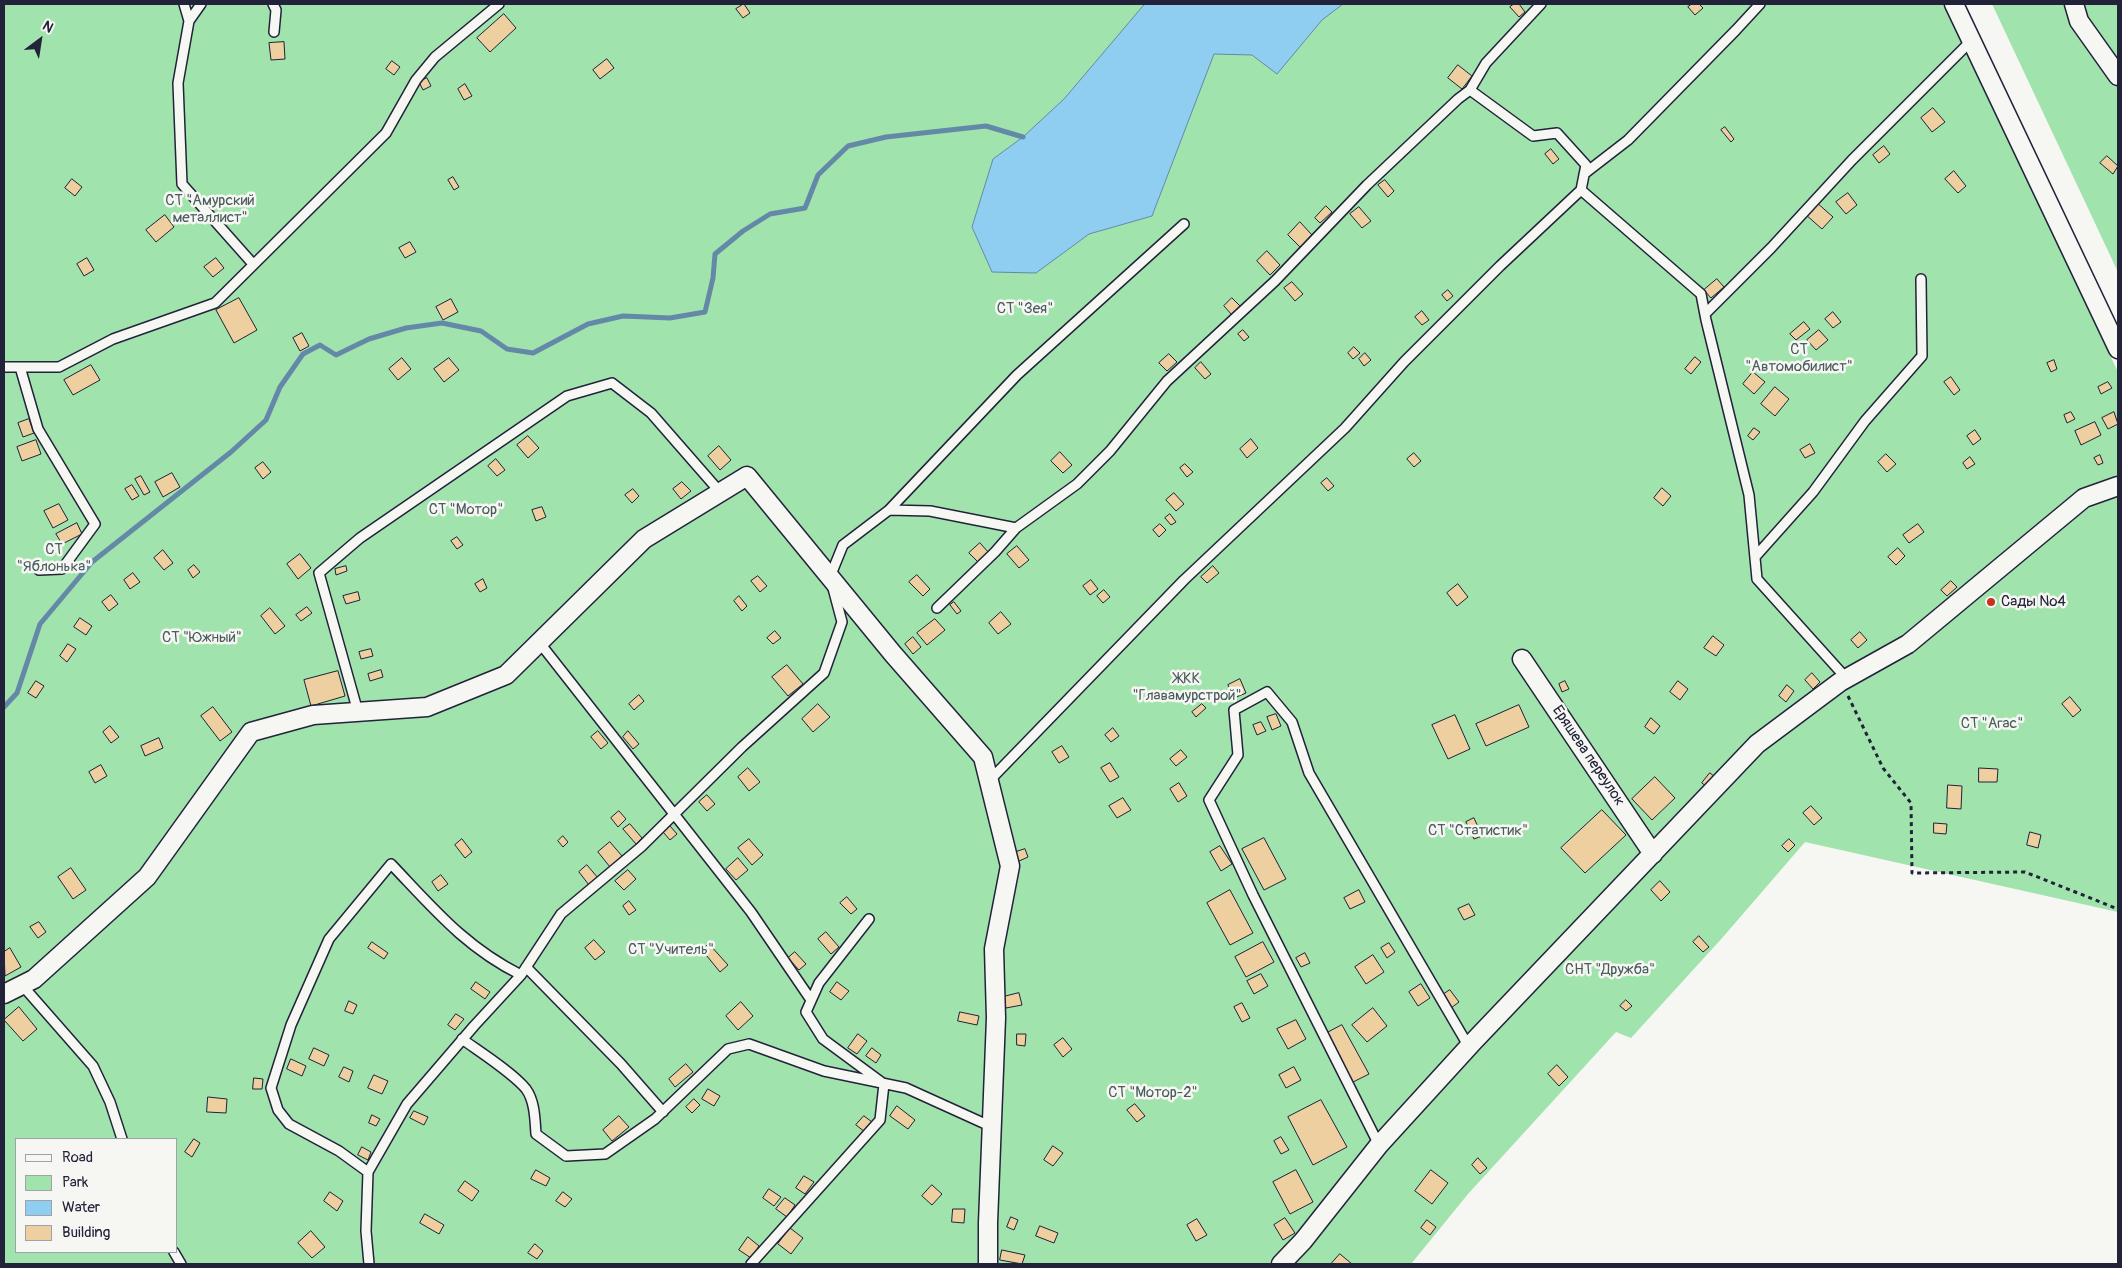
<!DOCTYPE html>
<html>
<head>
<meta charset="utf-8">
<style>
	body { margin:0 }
	#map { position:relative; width:2122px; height:1268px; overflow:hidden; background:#f6f6f2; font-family:Pangolin,sans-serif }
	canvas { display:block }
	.frame { position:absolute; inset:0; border:5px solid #22223b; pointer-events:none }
	.legend { position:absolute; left:15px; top:1138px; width:162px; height:115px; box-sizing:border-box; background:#f6f6f2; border:1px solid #a1a1a9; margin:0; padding:6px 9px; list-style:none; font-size:15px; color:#22223b }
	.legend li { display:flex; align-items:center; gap:10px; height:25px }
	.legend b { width:25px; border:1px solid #a1a1a9 }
	.north { position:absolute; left:15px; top:15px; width:50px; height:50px; -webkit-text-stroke:4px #f6f6f2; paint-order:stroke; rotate:31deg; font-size:14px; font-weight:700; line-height:20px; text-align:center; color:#22223b }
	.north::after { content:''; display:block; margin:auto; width:18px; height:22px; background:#22223b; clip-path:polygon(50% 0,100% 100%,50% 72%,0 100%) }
</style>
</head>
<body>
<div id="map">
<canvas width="2122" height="1268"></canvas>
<div class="frame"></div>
<ul class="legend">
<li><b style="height:6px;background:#f6f6f2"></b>Road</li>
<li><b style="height:14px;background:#a1e3ac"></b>Park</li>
<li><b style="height:14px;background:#90cef1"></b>Water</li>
<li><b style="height:14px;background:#eecfa0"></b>Building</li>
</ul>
<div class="north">N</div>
</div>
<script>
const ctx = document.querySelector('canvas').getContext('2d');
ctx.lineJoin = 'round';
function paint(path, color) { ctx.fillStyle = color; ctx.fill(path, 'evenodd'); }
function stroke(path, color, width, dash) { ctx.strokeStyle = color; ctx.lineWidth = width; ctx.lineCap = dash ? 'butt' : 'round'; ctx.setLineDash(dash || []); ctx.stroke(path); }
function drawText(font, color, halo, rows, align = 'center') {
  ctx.font = font + ' Pangolin,sans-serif'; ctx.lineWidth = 5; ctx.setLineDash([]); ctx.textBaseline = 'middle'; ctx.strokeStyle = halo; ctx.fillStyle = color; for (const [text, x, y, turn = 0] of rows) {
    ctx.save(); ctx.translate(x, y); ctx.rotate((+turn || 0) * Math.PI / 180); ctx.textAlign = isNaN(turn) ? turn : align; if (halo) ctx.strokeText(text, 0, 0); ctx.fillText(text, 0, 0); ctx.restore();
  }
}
const green = new Path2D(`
	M4,4H1944L2118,372V912L1805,842L1723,937L1631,1038L1616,1032L1468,1194L1411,1264H4ZM16,1139H176V1252H16Z
	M1992,4H2118V272Z`);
const water = new Path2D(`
	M1145,4H1343L1322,20L1277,74L1252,55L1214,54L1152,216L1089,234L1036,273L992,272L972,227L993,159L1023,137L1064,99Z`);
const stream = new Path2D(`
	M4,707L17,693L40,624L92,562L231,452L266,420L280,387L303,354L320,345L336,355L369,339L406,328L442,323L481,331L507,349L533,353L588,324L623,316L670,318L705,312L713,278L715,254L743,231L770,214L805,208L818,175L848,146L886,137L986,126L1023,137`);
const building = new Path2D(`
	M744,4L750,13L743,18L736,9Z
	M1514,4H1519L1525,12L1519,17L1510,7Z
	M1692,4H1699L1703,8L1695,15L1688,7Z
	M504,14L516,28L490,52L477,38Z
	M284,42L285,59L271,60L269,43Z
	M607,59L614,68L600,79L593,70Z
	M392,61L400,67L394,75L386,69Z
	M1458,65L1472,76L1462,89L1448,78Z
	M427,78L431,86L423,90L419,82Z
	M465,84L472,96L464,100L458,89Z
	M1933,108L1945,122L1932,132L1921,118Z
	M1725,127L1734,139L1731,142L1721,130Z
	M1884,146L1890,154L1879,163L1873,155Z
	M1551,149L1559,159L1553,164L1545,154Z
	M2107,156L2118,166L2113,174L2100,163Z
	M1954,171L1966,186L1958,193L1945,179Z
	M453,177L459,187L454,190L448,180Z
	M72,179L82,187L75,196L65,188Z
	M1385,180L1394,191L1388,197L1378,185Z
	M1848,193L1857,205L1846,214L1836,202Z
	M1816,202L1833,217L1822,229L1805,214Z
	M1326,206L1332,212L1320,223L1315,218Z
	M1359,207L1371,221L1362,228L1350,214Z
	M165,215L174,227L156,242L146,230Z
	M1300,222L1312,235L1300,247L1288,235Z
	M410,242L416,252L405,258L399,248Z
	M1267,251L1280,265L1270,275L1257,261Z
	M87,258L94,270L84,276L77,264Z
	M216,258L224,268L213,277L204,267Z
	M1717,279L1724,287L1711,298L1704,290Z
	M1292,282L1303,294L1295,301L1284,288Z
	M1448,290L1453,296L1447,301L1442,295Z
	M239,298L257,330L234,343L216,310Z
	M1232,298L1241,307L1232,315L1224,306Z
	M451,299L458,312L443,320L436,307Z
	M1422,311L1429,320L1422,325L1415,317Z
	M1833,312L1841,322L1833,328L1825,319Z
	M1804,322L1810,329L1796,340L1790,334Z
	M1243,330L1249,337L1244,341L1238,334Z
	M1819,330L1828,340L1816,350L1807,340Z
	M302,333L309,346L300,351L293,338Z
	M1354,347L1360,353L1353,359L1348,353Z
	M1365,353L1371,360L1364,366L1359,359Z
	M1169,354L1177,362L1167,371L1159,363Z
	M1695,357L1701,362L1691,374L1685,369Z
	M402,358L411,369L398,380L389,369Z
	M449,358L459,370L444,382L434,369Z
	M2054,360L2057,369L2051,372L2047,363Z
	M1201,362L1211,374L1205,379L1195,368Z
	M91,365L100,380L73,395L64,380Z
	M1753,372L1765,382L1754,394L1743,384Z
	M1951,377L1960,390L1954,395L1944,382Z
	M2108,382L2112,388L2101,394L2098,387Z
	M1775,387L1789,399L1775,416L1761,404Z
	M2071,412L2075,419L2067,423L2064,415Z
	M2114,412L2118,424L2108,429L2102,418Z
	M29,419L34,433L23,437L18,423Z
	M2095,422L2101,435L2081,445L2075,431Z
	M1754,428L1760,432L1753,440L1748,436Z
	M1975,430L1981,439L1973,445L1967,436Z
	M528,436L539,448L528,458L517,445Z
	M1251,439L1258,448L1247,458L1240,449Z
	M36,440L41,454L22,461L17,447Z
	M1810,444L1815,453L1805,458L1800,450Z
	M719,446L731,460L720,470L708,456Z
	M1060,452L1072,465L1063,473L1051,461Z
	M1414,453L1421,461L1414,467L1407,459Z
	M1886,454L1896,464L1887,472L1878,462Z
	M2100,455L2103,463L2098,465L2094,458Z
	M1970,457L1975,464L1967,469L1963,463Z
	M496,459L505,470L497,476L488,466Z
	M263,462L271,472L263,479L255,468Z
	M1185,464L1193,472L1187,477L1180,468Z
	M172,473L180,487L163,497L155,482Z
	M141,476L150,492L144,495L135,479Z
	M1327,478L1334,486L1328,491L1321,483Z
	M682,482L691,491L681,499L673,489Z
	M132,485L139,496L132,500L125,489Z
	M1662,488L1671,496L1663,506L1654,498Z
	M633,489L639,496L632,503L625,495Z
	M1174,493L1184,504L1176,511L1166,500Z
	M59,504L68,520L53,528L44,511Z
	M542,507L546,517L536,521L532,510Z
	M1170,514L1176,522L1171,525L1165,518Z
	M77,523L82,534L62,544L56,534Z
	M1160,524L1166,530L1159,537L1153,530Z
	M1918,524L1924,532L1909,543L1903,535Z
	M457,537L463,545L457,549L451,541Z
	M980,543L989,553L979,563L969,553Z
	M1017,546L1029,560L1019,568L1007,554Z
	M1898,548L1905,556L1896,565L1888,557Z
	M163,550L173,563L164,570L154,558Z
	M300,554L311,568L298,579L287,564Z
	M194,565L200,572L193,578L188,570Z
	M346,566L347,571L336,575L335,569Z
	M1213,566L1219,573L1207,583L1201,577Z
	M133,573L140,582L130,589L124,580Z
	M917,575L930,589L923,596L909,582Z
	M758,576L767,586L760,592L751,581Z
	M483,579L487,588L480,592L475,584Z
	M1091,580L1098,589L1090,595L1083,586Z
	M1951,581L1957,587L1947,596L1941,590Z
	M1458,584L1468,597L1457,606L1447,593Z
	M1104,590L1110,597L1103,603L1097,596Z
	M358,592L360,600L346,604L343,596Z
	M111,595L118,604L109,611L102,602Z
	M739,596L747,606L742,611L734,601Z
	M954,602L961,611L957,614L950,605Z
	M307,607L312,613L301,621L296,615Z
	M270,608L285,626L275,634L261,616Z
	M1001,612L1011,624L998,634L989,623Z
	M80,618L92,626L86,635L74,627Z
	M935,619L945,630L927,645L917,633Z
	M775,631L781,638L773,644L767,638Z
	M1860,632L1867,640L1858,648L1851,640Z
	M1713,636L1724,645L1716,656L1704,648Z
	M913,637L921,647L913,654L905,644Z
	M68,644L76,649L67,662L60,656Z
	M371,649L373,656L361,659L359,652Z
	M787,665L803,684L788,696L772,677Z
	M381,670L383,677L370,681L368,674Z
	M338,671L345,696L311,706L304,680Z
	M1812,673L1820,682L1813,689L1805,680Z
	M1240,679L1246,693L1234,698L1228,685Z
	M36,681L44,686L36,698L28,693Z
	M1565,681L1569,689L1562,692L1559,684Z
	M1678,681L1688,689L1680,700L1670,692Z
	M1787,685L1794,691L1786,702L1779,696Z
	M639,695L644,701L634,710L629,704Z
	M2070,697L2081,710L2073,717L2062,704Z
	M818,704L830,717L813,732L802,719Z
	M1202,704L1206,708L1196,717L1192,712Z
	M1519,705L1529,727L1486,746L1476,724Z
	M213,707L232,732L220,741L201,716Z
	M1276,714L1281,726L1272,730L1267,717Z
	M1455,715L1470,749L1448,759L1432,725Z
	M1651,718L1660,726L1654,734L1645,727Z
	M1261,722L1266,731L1257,735L1253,725Z
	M110,726L119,737L111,743L103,732Z
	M1113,728L1119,736L1111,742L1105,735Z
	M598,731L608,743L601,749L591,737Z
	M628,731L639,744L633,749L623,737Z
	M159,738L163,748L145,756L141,746Z
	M1062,746L1069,757L1059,763L1052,752Z
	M1181,750L1187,757L1176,766L1170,759Z
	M1110,763L1119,777L1110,782L1101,768Z
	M101,765L107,776L95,783L89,772Z
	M748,768L760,782L749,791L738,777Z
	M1979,768L1998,769L1997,782H1979Z
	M1710,773L1715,777L1707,787L1702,783Z
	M1655,777L1675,798L1652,820L1632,799Z
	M1179,783L1187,796L1178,802L1170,789Z
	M1948,785L1962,786L1961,809L1947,808Z
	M707,795L715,804L707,811L699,802Z
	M1123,798L1131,810L1117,818L1109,806Z
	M1811,806L1822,818L1814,825L1803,813Z
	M1602,810L1626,835L1585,873L1561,848Z
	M619,811L626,819L618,827L611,818Z
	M1474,818L1482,836L1474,839L1466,822Z
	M1934,823L1947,824L1946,834L1934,833Z
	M630,824L642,838L636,844L623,829Z
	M670,826L677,834L670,840L663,832Z
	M2030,832L2041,835L2038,848L2027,845Z
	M563,836L568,842L563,847L558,841Z
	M1264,838L1286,879L1264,890L1242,849Z
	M462,839L472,852L465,858L455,845Z
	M749,839L763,855L752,865L738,848Z
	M1789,839L1795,845L1788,852L1782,846Z
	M610,842L622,856L610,867L598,852Z
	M1220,846L1232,864L1221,871L1210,852Z
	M1025,849L1028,857L1017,862L1013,853Z
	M738,858L748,870L736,880L726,869Z
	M587,865L598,878L589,885L579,872Z
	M71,868L86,890L73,899L58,877Z
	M628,870L636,879L624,890L615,881Z
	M441,875L448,884L438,891L432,882Z
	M1660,881L1670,892L1661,901L1651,890Z
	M1230,890L1253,933L1230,945L1207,903Z
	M1359,890L1365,902L1350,909L1344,898Z
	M847,897L857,909L851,914L840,903Z
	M629,901L636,910L629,915L623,906Z
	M1469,904L1475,915L1464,920L1458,909Z
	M39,922L46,932L38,938L30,927Z
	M826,932L839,947L831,954L818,939Z
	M1699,936L1709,947L1703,952L1693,942Z
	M594,940L605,952L595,960L585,948Z
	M372,942L388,953L384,959L368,948Z
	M1263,942L1274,962L1246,977L1235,957Z
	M1389,943L1395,952L1387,958L1381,948Z
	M709,944L728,965L720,972L702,950Z
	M10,948L21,967L5,976L4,952Z
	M795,952L806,964L799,970L788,958Z
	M1305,953L1310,963L1301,967L1296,958Z
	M1373,955L1384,972L1366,984L1355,967Z
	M1261,974L1268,986L1254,994L1247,981Z
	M476,982L490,992L485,999L471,989Z
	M837,982L849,991L841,1000L830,992Z
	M1421,984L1430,998L1418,1006L1409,992Z
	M1450,990L1459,1002L1451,1008L1441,996Z
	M1019,993L1022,1005L1006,1008L1003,997Z
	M1626,1000L1632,1006L1626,1011L1620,1006Z
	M349,1001L357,1005L353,1014L345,1011Z
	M741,1002L753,1016L738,1030L726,1016Z
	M1242,1003L1250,1018L1242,1022L1234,1007Z
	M19,1007L37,1029L23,1041L4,1020Z
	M1373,1008L1387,1026L1367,1042L1352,1025Z
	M960,1012L979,1016L977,1025L958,1021Z
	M456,1014L464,1019L455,1030L448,1025Z
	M1296,1020L1306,1039L1288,1049L1277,1029Z
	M1342,1025L1369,1074L1353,1082L1327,1033Z
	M858,1034L867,1041L857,1054L848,1048Z
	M1017,1034H1026L1025,1046L1017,1045Z
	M1063,1038L1072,1049L1063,1057L1054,1045Z
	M314,1048L329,1055L324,1066L309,1059Z
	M872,1048L881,1055L876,1063L866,1056Z
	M291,1059L306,1066L302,1076L287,1069Z
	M686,1064L693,1072L675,1087L669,1079Z
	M1557,1065L1568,1077L1559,1086L1548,1074Z
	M344,1067L353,1071L349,1082L339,1077Z
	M1294,1067L1301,1080L1286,1088L1279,1075Z
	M374,1075L388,1081L382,1094L368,1088Z
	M254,1078L263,1079L262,1089H253Z
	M708,1089L720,1096L714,1106L702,1099Z
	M208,1097L227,1099L226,1113L207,1112Z
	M694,1099L700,1105L692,1113L686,1107Z
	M1321,1100L1347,1147L1313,1165L1288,1117Z
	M1135,1104L1145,1116L1137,1122L1127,1110Z
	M897,1106L915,1120L908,1129L890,1116Z
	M414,1111L428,1117L424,1125L410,1118Z
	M372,1115L380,1119L376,1126L369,1123Z
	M619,1116L629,1127L612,1141L603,1130Z
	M864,1116L872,1122L865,1132L856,1125Z
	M1281,1137L1289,1150L1281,1154L1274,1141Z
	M194,1139L200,1143L192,1157L185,1152Z
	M1053,1146L1063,1153L1053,1166L1044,1160Z
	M362,1147L371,1152L368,1160L358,1155Z
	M1478,1158L1487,1168L1480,1174L1472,1165Z
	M536,1170L550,1178L546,1186L531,1179Z
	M1296,1170L1313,1202L1290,1214L1273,1182Z
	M1431,1170L1448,1183L1432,1204L1415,1191Z
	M804,1176L814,1182L805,1194L796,1188Z
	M465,1181L479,1191L472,1201L458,1191Z
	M932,1185L942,1194L932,1205L922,1196Z
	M769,1189L781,1197L774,1206L763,1198Z
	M330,1192L343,1201L337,1211L324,1201Z
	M563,1192L572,1199L565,1207L556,1201Z
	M785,1198L795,1205L787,1217L776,1209Z
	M953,1209H965L964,1223L952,1222Z
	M425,1214L444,1225L439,1234L420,1223Z
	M1011,1217L1018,1220L1014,1230L1007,1227Z
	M1285,1218L1295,1233L1283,1240L1274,1225Z
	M1197,1219L1207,1235L1196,1241L1187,1225Z
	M1427,1220L1436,1227L1430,1235L1421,1228Z
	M1040,1226L1058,1233L1054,1243L1036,1236Z
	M790,1228L803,1238L791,1254L778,1244Z
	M311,1231L325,1247L312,1258L298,1243Z
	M748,1237L759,1246L751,1258L739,1250Z
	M535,1244L543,1251L537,1259L528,1253Z
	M1002,1250L1025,1255L1022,1264L1000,1260Z
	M1340,1254L1352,1264H1331Z`);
const path = new Path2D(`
	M1848,696L1883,768L1911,803L1912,873L2025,872L2118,909`);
const service = new Path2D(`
	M184,4L189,21L178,83L182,184L253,264
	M273,4L276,10L274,32
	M189,21L201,4
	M1470,90L1533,136L1557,133L1586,165L1581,190
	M1584,174L1628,140L1736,30L1760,4
	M1705,314L1771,248L1852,160L1972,40
	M4,367H59L113,339L215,303L386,133L416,80L435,57L499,4
	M20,367L38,429L95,524L62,569L39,570
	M889,510L1017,375L1184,224
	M1755,557L1813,492L1865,421L1922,356L1921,279
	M937,608L995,552L1016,528
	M539,642L751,912L811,1000
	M358,712L319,573L360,538L567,396L612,383L651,413L720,492
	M989,781L1184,580L1345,428L1404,362L1500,266L1581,190L1701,294L1706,320L1749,495L1757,579L1847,679
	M526,967L621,1064L663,1112
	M22,985L93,1066L110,1102L122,1139
	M462,1039C480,1052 513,1073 526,1089C535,1101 535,1121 536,1134L566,1156L605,1154L655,1119L728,1049L749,1044L824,1071L906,1088L992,1127
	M1379,1145L1253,895L1209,800L1238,755L1234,710L1267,692L1292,722L1309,773L1469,1047
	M368,1172L339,1151L289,1124L278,1110L271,1088L291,1025L329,939L391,864C434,909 465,947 521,975
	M174,1252L181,1264
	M369,1264L366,1231L368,1172L407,1104L474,1026L521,975L561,914L641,847L742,747L824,673L842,622L830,577L843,545L889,510L930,511L1016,528L1077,484L1110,451L1167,381L1275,281L1367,185L1458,99L1470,90L1486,63L1541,4
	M751,1264L880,1120L884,1084L823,1039L806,1012L819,983L869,919`);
const minor = new Path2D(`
	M1954,4L2118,349
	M2074,4L2079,21L2118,76
	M1522,659L1653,854
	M4,994L34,979L147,877L251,732L313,715L427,707L506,675L644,539L747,476L893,654L983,757L1010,866L994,949L996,1018L988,1223V1264
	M1281,1264L1303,1241L1379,1145L1473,1042L1757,744L1840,682L1908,644L2084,498L2118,486`);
const markers = [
	[1991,602,5,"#c8321e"]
];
const parkNames = [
	["СТ \"Амурский",210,201],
	["металлист\"",210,218],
	["СТ \"Зея\"",1025,309],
	["СТ",1799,350],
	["\"Автомобилист\"",1799,367],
	["СТ \"Мотор\"",466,510],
	["СТ",54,550],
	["\"Яблонька\"",54,567],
	["СТ \"Южный\"",202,638],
	["ЖКК",1187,679],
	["\"Главамурстрой\"",1187,696],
	["СТ \"Агас\"",1992,724],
	["СТ \"Статистик\"",1478,831],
	["СТ \"Учитель\"",671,950],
	["СНТ \"Дружба\"",1610,970],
	["СТ \"Мотор-2\"",1153,1093]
];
const poiNames = [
	["Сады №4",2001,602]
];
const streetNames = [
	["Еряшева переулок",1588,756,56]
];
paint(green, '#a1e3ac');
paint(water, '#90cef1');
stroke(water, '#6489a8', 1);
stroke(stream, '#6489a8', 5);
paint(building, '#eecfa0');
stroke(building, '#22223b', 1);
stroke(service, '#22223b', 12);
stroke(minor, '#22223b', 21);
stroke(path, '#22223b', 3, [4, 4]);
stroke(service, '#f6f6f2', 9);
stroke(minor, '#f6f6f2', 18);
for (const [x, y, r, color] of markers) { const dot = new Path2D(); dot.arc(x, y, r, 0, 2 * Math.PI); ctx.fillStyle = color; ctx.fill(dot); stroke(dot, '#f6f6f2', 2); }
drawText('15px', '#485c5d', '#f6f6f2', parkNames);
drawText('15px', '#22223b', '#f6f6f2', poiNames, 'left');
drawText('15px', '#22223b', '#f6f6f2', streetNames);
</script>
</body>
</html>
